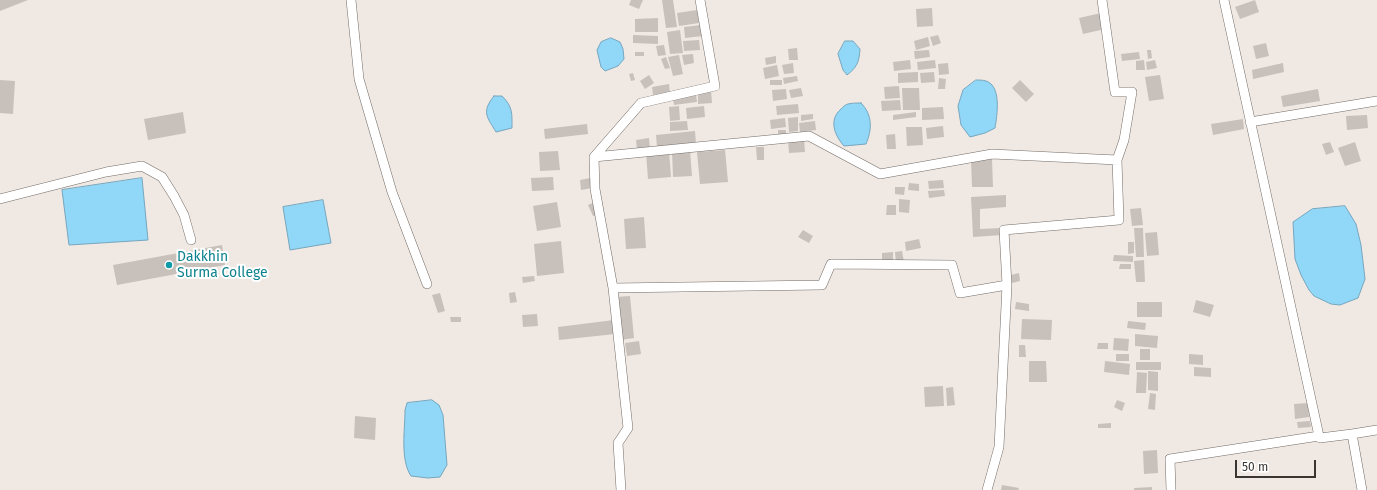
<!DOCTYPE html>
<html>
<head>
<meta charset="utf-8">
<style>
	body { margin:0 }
	#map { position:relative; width:1377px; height:490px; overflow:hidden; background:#f0e8e3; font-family:"Fira Sans",sans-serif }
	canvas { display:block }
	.scale { position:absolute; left:1235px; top:460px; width:81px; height:18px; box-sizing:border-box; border:2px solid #383533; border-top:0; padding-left:5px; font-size:12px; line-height:14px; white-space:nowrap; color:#383533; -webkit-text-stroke:3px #fff; paint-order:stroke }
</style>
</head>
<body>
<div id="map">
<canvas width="1377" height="490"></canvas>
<div class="scale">50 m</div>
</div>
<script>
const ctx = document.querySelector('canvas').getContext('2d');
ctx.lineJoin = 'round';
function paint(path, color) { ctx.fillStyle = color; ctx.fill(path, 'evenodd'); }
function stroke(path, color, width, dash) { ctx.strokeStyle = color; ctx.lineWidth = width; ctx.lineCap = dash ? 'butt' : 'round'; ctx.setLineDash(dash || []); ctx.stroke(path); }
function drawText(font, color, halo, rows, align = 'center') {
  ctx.font = font + ' "Fira Sans",sans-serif'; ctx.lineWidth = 4; ctx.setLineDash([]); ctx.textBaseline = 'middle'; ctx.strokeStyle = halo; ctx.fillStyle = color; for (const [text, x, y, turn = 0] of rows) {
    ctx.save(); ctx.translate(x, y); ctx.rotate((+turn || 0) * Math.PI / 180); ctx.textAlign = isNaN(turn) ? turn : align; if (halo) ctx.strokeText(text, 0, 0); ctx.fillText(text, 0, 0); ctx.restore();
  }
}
const water = new Path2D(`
	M611,38L620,42L623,49L624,59L618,66L605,71L601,67L597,50L601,42Z
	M845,41H853L860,49C859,63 857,67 847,75L843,70L838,54Z
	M976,80C979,80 983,80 986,81C1002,86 997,116 995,128L985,133L970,137L961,125L958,106L963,90Z
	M494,96H502C513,107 512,113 512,128L496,132C487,117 481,112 494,96Z
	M861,103C873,115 872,130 866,144L844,146C835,136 828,120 841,109C843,107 846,104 848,104C852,103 857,103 861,103Z
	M142,178L148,240L69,245L62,190Z
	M323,200L331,243L290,250L283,207Z
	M1345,206L1356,224L1361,245L1365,279L1358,298L1340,305L1331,304L1314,296L1309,290L1301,275L1295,259L1293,222L1312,209Z
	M432,400L439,405L443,415L447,465L440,477L428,478L411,476C400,460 405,429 405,410L407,403Z`);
const building = new Path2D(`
	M0,0H28L0,11Z
	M631,0H643L639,9L629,5Z
	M662,0H673L677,27L666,28Z
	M1255,0L1259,12L1240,19L1235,7Z
	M932,8L933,26L917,27L916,9Z
	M697,10L699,23L679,26L677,13Z
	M1101,13L1105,29L1083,34L1079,18Z
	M658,18V32H635V19Z
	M701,25L703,36L685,38L684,27Z
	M680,30L683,53L670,54L667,32Z
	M633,35L658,36V44L633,43Z
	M938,35L941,43L933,46L930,37Z
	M928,37L930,46L916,50L914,41Z
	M699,40L700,50L684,51L683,41Z
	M1266,43L1269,56L1256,59L1253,46Z
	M664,45L666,55L658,56L656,46Z
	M797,48L798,60H789L788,49Z
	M929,50L930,57L915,59L914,51Z
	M1147,50H1151L1152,58L1148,59Z
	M635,52H644V56H635Z
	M1139,52L1140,59L1122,61L1121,54Z
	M693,54L694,63L684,65L682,55Z
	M679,55L683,74L673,76L668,57Z
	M776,56V63L766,65L765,58Z
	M666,57L670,68L665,69L661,59Z
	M910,60L911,69L894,71L893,62Z
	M935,60L936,68L918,70L917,62Z
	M1144,60L1145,70H1136V61Z
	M1155,60L1157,68L1147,70L1146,62Z
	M793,63L794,73L784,74L782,65Z
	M948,63L949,74L939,75L938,64Z
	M1283,63L1284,72L1253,79L1252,70Z
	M777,65L779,76L765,79L763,68Z
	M918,72V82L898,83V73Z
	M934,72L935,82L921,83L920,73Z
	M633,73L635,80L631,81L629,74Z
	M649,75L654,83L645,89L640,81Z
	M1160,75L1164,99L1149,101L1145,77Z
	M797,76L798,81L784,84L783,78Z
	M939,78L946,79L945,89H938Z
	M0,80L15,81L13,114L0,113Z
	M770,80H782V85H770Z
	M1020,80L1034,94L1026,102L1012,88Z
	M669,84L670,93L653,95L652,87Z
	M899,86L900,98L885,99L884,87Z
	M801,88L803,96L791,98L789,90Z
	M902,88H919L920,110H903Z
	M786,89L787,99L773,101L772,90Z
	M1318,89L1320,101L1283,107L1281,96Z
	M711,91L712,103L698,104V92Z
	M696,94L697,102L674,105L673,97Z
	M900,100L901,110L882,111L881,101Z
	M798,104L799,113L777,115L776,106Z
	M679,106L680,120L670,121L669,107Z
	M704,106L705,117L687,119L686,108Z
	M943,107L944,119L922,120V108Z
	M183,112L186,133L148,140L144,119Z
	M916,112V117L893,120V115Z
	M813,114V119L801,121V115Z
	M1367,115L1368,128L1347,130L1346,116Z
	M798,117V131L789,132L788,118Z
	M785,118L786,127L771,129L770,120Z
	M1243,119L1244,129L1213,135L1211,124Z
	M687,121L688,130L670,131V122Z
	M815,121L816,130L800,132L799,123Z
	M587,124L588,134L545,139L544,129Z
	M943,126L944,137L927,139L926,128Z
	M906,127H922L923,145L907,146Z
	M778,130H786V135H778Z
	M695,131L696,144L657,147L656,135Z
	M895,134L896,149H887L886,135Z
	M649,138L650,149L637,150L636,140Z
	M804,139L805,152L789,153L788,140Z
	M1330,142L1334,152L1326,155L1322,144Z
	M1355,142L1361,161L1345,166L1338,148Z
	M756,147H764V160H757Z
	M690,150L692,176L673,177L672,151Z
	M725,150L728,182L700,184L697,152Z
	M558,151L560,170L540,171L539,152Z
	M669,151L671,177L648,179L646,153Z
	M992,159L993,187H972L971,160Z
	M553,177L554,190L532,191L531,178Z
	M590,178L592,188L581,190L580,180Z
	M943,180L944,188L929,189L928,181Z
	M909,183L919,184V191L908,190Z
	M895,187H905L904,195L895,194Z
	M944,190L945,196L929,198L928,191Z
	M1006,195V207L980,209V229L1002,228V235L973,237L971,197Z
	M899,199L910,200L909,213L899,212Z
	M557,202L561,227L537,231L533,206Z
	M593,203L597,215L593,216L588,205Z
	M887,205H896V215H886Z
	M1141,208L1143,225L1132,226L1130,209Z
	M644,217L646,248L626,249L624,219Z
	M1134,228H1143L1144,257H1136Z
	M803,230L813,236L809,243L798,237Z
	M1157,232L1159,255L1147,256L1145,233Z
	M919,239L921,248L906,251L905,242Z
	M561,241L564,273L537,276L534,244Z
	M1128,242H1134V253L1128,254Z
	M222,245L225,265L117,285L113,265Z
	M902,251L904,262L896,263L895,252Z
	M893,252V260H882V253Z
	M1114,255L1133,256V262L1113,261Z
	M1144,260L1145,282H1136L1134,261Z
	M1120,264H1131V269H1119Z
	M1019,273L1020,281L1012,283L1011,275Z
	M534,276L535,281L523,283L522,277Z
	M515,292L517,302L510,303L509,293Z
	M440,293L445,311L438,313L432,295Z
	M630,296L634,338L621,340L616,297Z
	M1196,300L1214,305L1210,317L1193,312Z
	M1016,302L1029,304V311L1015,309Z
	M1137,302H1162V317H1137Z
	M537,314L538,326L523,327L522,315Z
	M450,317H461V322H451Z
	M1022,319L1052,320L1051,340L1021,339Z
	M614,320L615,334L559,340L558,327Z
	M1128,321L1146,323L1145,330L1127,328Z
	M1135,334L1158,336L1157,348L1135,346Z
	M1114,338L1129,339L1128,351L1113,350Z
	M639,341L641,354L627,356L625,343Z
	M1098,343H1108V349H1097Z
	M1019,345H1025L1026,357H1019Z
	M1140,349H1150V360H1140Z
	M1116,354H1129V361H1116Z
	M1189,354L1203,355V365L1189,364Z
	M1029,361H1046L1047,382H1029Z
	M1105,361L1130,364L1129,375L1104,372Z
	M1136,362H1161V370H1136Z
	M1194,367L1211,368V377L1194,376Z
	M1148,371L1158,372V391L1148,390Z
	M1137,372L1147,373L1146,393H1136Z
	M943,386L944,406L925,407L924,387Z
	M953,387L955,405L947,406L946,388Z
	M1150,393L1156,394L1155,410L1148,409Z
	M1117,400L1125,403L1122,411L1114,407Z
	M1308,403L1309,417L1295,419L1294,404Z
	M355,416L376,418L375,440L354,438Z
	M1310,421L1311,427L1298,428L1297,422Z
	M1111,423V428H1098V424Z
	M1157,450L1158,473L1144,474L1143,451Z
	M1002,485L1019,488L1018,490H1001Z
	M1152,487V490H1134V488Z`);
const minor = new Path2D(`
	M351,0L359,79L392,192L427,284
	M700,0L715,86L641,103L594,157L595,189L613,288L822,285L831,264L952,265L960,293L1007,285
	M1224,0L1319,436L1320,438L1352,434L1362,490
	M1250,122L1377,101
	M594,157L809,136L880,174L992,154L1117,160
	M0,199L106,172L142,166L162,177L174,196L184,215L191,240
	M613,288L628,428L618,443L621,490
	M1352,434L1377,430
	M987,490L999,447L1007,285L1004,230L1119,220L1117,160L1124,140L1132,92H1115L1102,0
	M1171,490L1170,459L1319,436`);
const markers = [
	[169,265,4,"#0f9aa8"]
];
const cultureNames = [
	["Dakkhin",177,257],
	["Surma College",177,273]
];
paint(water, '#90d7f8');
stroke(water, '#76a6bd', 1);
paint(building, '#c8c0bb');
stroke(minor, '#726c67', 10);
stroke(minor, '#fff', 9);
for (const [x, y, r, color] of markers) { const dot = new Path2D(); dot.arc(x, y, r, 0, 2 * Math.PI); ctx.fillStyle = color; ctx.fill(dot); stroke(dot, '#fff', 1.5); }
drawText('14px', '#0d838f', '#fff', cultureNames, 'left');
</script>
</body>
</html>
